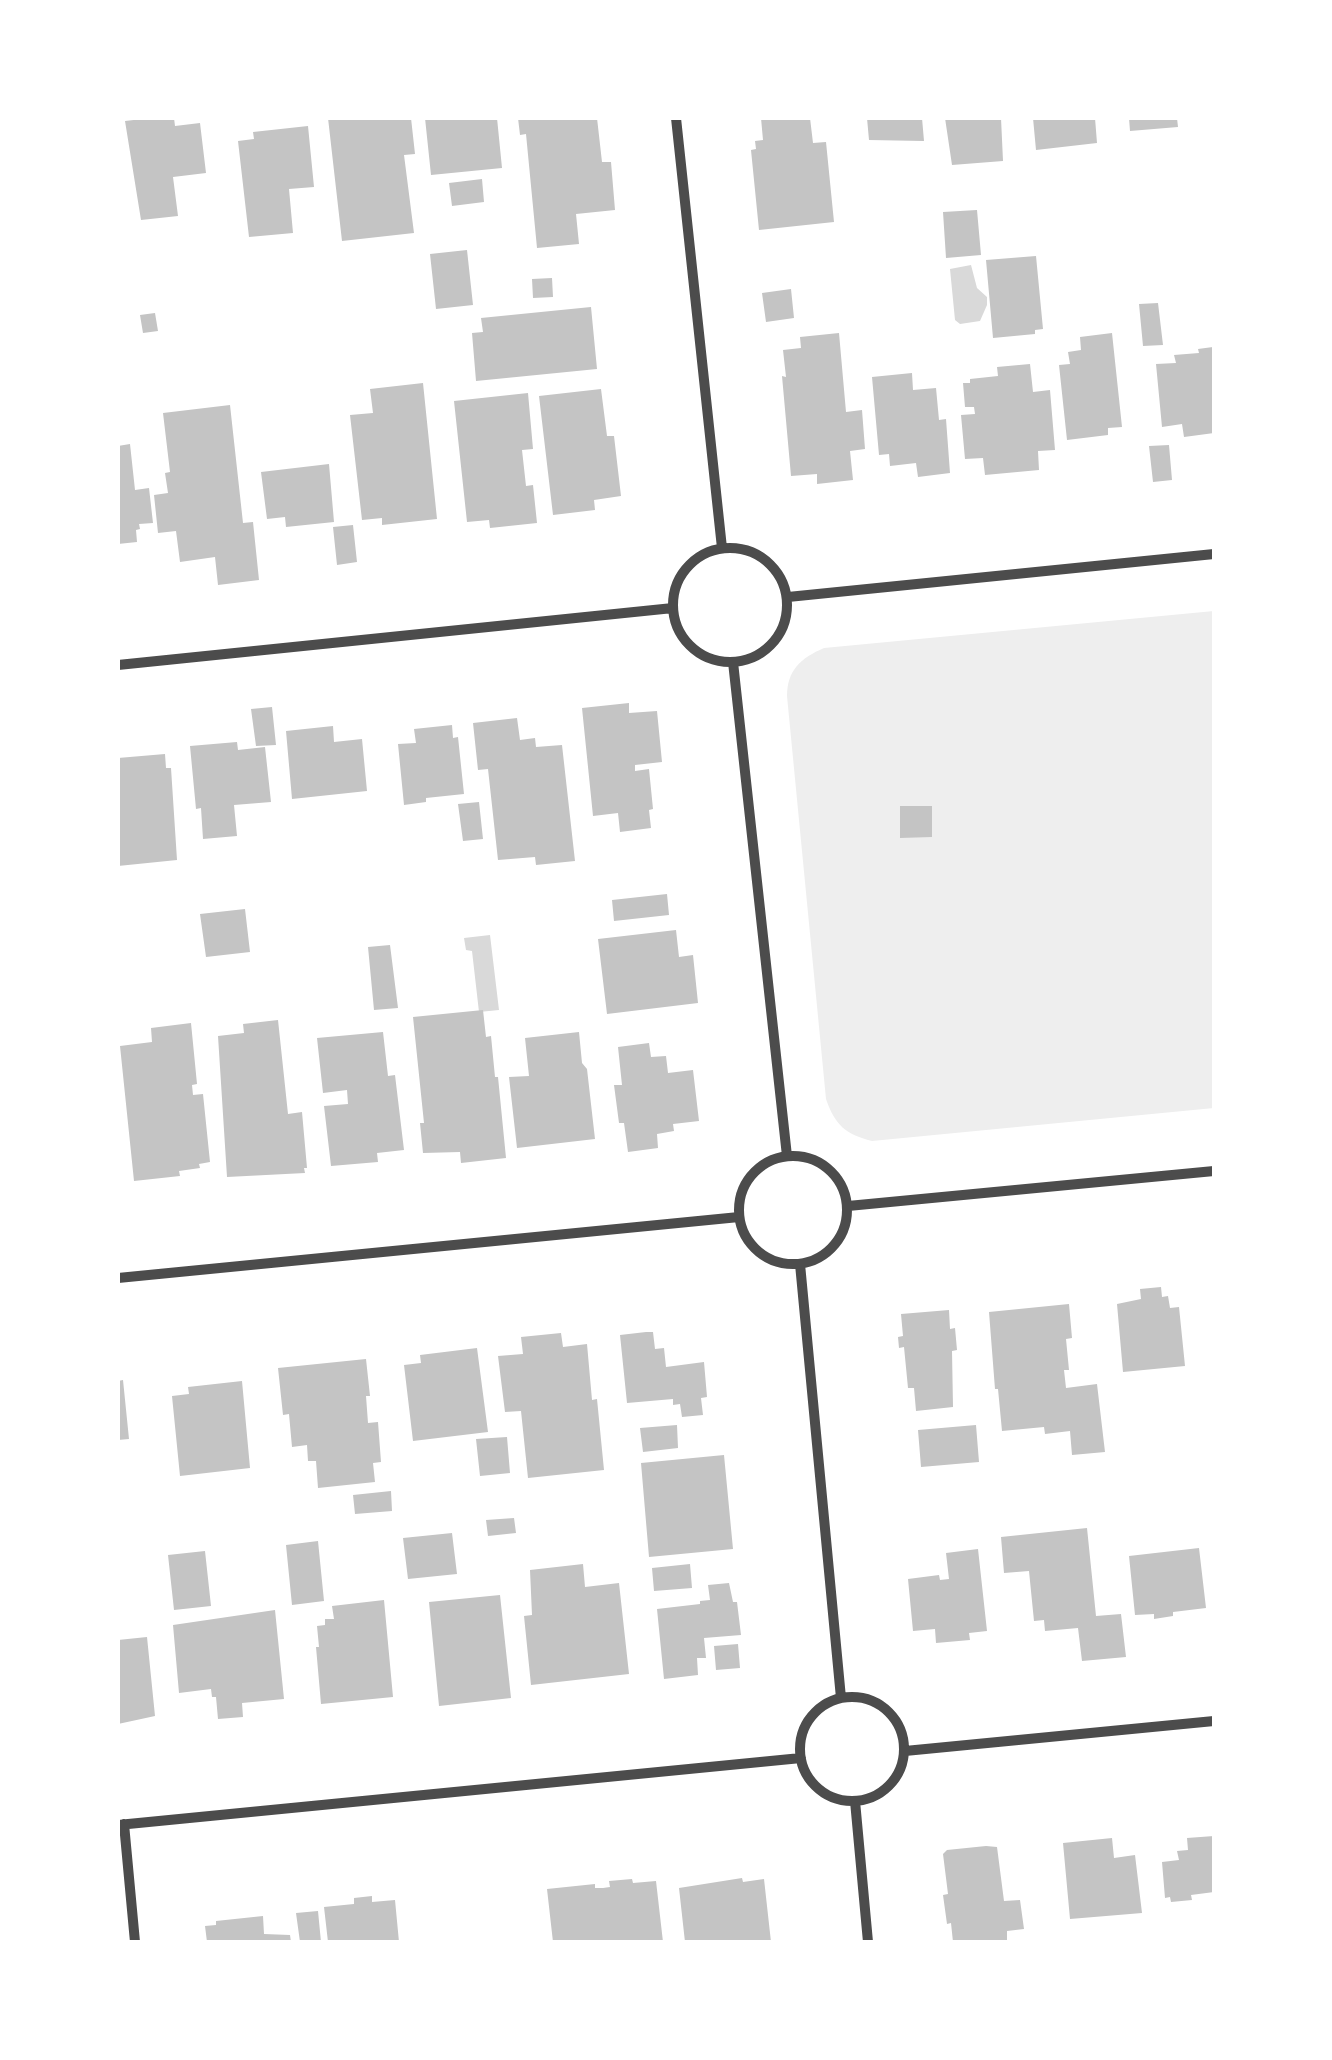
<!DOCTYPE html>
<html>
<head>
<meta charset="utf-8">
<style>
	body { margin:0 }
	#map { position:relative; width:1332px; height:2060px; overflow:hidden; background:#fff; font-family:Commissioner,sans-serif }
	canvas { display:block }
	.frame { position:absolute; inset:0; border:120px solid #fff; pointer-events:none }
</style>
</head>
<body>
<div id="map">
<canvas width="1332" height="2060"></canvas>
<div class="frame"></div>
</div>
<script>
const ctx = document.querySelector('canvas').getContext('2d');
ctx.lineJoin = 'round';
function paint(path, color) { ctx.fillStyle = color; ctx.fill(path, 'evenodd'); }
function stroke(path, color, width, dash) { ctx.strokeStyle = color; ctx.lineWidth = width; ctx.lineCap = dash ? 'butt' : 'round'; ctx.setLineDash(dash || []); ctx.stroke(path); }
const green = new Path2D(`
	M1214,611V1108L872,1141C845,1134 835,1125 826,1099L787,696C787,670 801,658 824,648Z`);
const water = new Path2D(`
	M971,265L977,288L987,297V305L980,321L960,324L955,320L950,269Z
	M490,935L499,1010L479,1012L472,951L466,950L464,938Z`);
const building = new Path2D(`
	M151,118H174L175,126L200,123L206,173L173,177L178,216L141,220L125,121Z
	M328,118H411L415,154L404,155L414,233L342,241Z
	M425,118H497L502,168L431,175Z
	M518,118H597L602,162H611L615,210L576,214L579,244L537,248L526,134L520,135Z
	M761,118H810L813,143L826,142L834,222L759,230L751,150L756,149L755,141L763,140Z
	M867,118H922L924,141L869,140Z
	M945,118H1001L1003,161L952,165Z
	M1033,118H1095L1097,143L1036,150Z
	M1129,118H1177L1178,127L1130,131Z
	M308,126L314,187L289,189L293,233L249,237L238,141L254,139L253,132Z
	M482,179L484,202L452,206L449,183Z
	M977,210L981,255L946,258L943,212Z
	M467,250L473,305L436,309L430,254Z
	M1036,256L1043,329L1035,330V334L993,338L986,260Z
	M552,278L553,297L533,298L532,279Z
	M791,289L794,318L766,322L762,293Z
	M1158,303L1163,345L1143,346L1139,304Z
	M591,307L597,369L476,381L472,333L483,332L481,318Z
	M155,313L158,331L143,333L140,315Z
	M839,333L846,412L862,410L865,449L850,451L853,480L817,484V474L791,476L782,376L786,377L783,350L801,348L800,337Z
	M1112,333L1122,427L1108,428V435L1067,440L1059,365L1070,364L1068,352L1081,350L1080,337Z
	M1213,347L1214,433L1184,437L1182,424L1162,427L1156,364L1176,363L1174,355L1199,353L1198,349Z
	M1030,364L1033,392L1050,390L1055,450L1038,451L1039,470L985,475L983,458L965,459L961,415L975,414L974,407H965L963,383H970V379L998,376L997,367Z
	M912,373L913,390L936,388L939,420L946,419L950,473L918,477L916,463L890,466L889,454L879,455L872,377Z
	M423,383L437,519L382,525V518L362,520L350,415L373,413L370,389Z
	M601,389L607,436H614L621,496L594,500L595,510L553,515L539,396Z
	M528,393L533,449L522,450L526,486L533,485L537,523L490,528L489,520L467,522L454,401Z
	M230,405L243,523L253,522L259,580L218,585L215,557L180,562L176,531L158,533L154,495L168,493L165,473L170,472L163,413Z
	M130,444L135,490L149,488L153,523L139,524L140,529L136,530L137,542L118,544V446Z
	M1169,445L1172,480L1153,482L1149,446Z
	M329,464L334,522L286,527L285,517L267,519L261,472Z
	M353,525L357,562L337,565L333,527Z
	M629,703V713L657,711L662,762L635,765V771L649,769L653,809L649,810L651,828L620,832L618,813L593,816L582,708Z
	M272,707L276,745L256,746L251,709Z
	M517,718L520,740L535,738L536,747L562,745L575,861L536,865L535,857L498,860L488,769L478,770L473,723Z
	M452,725L453,738L458,737L464,794L426,798V802L404,805L398,744L416,743L414,729Z
	M333,726L334,742L362,739L367,791L292,799L286,731Z
	M237,742L238,750L265,747L271,802L234,805L237,836L203,839L201,808L196,809L190,746Z
	M165,754L166,768H171L177,860L118,866V758Z
	M479,802L483,839L463,841L458,804Z
	M900,806H932V837L900,838Z
	M667,894L669,915L614,921L612,900Z
	M245,909L250,952L206,957L200,914Z
	M676,930L679,957L693,955L698,1003L607,1014L598,939Z
	M390,945L398,1008L374,1010L368,947Z
	M483,1010L486,1037L491,1036L495,1077H498L506,1158L461,1163L460,1152L423,1153L420,1123H424L413,1017Z
	M278,1020L288,1114L302,1112L307,1168H304L305,1173L227,1177L218,1036L244,1033L243,1024Z
	M191,1023L197,1084L192,1085L193,1095L203,1094L210,1162L199,1164L200,1168L179,1171L180,1176L134,1181L120,1046L152,1042L151,1028Z
	M383,1032L388,1076L395,1075L404,1150L377,1153L378,1162L331,1166L324,1106L348,1104L347,1090L323,1093L317,1038Z
	M579,1032L582,1063L587,1069L595,1139L517,1148L509,1077L529,1076L525,1038Z
	M649,1043L651,1057L666,1056L668,1073L693,1070L699,1121L673,1124L674,1131L657,1134L658,1148L628,1152L624,1123H619L614,1085H622L618,1047Z
	M1161,1287L1162,1297L1168,1296L1170,1308L1179,1307L1185,1366L1123,1372L1117,1304L1141,1299L1140,1289Z
	M1069,1304L1072,1338L1066,1339L1069,1370H1064L1066,1388L1097,1384L1105,1452L1072,1455L1070,1431L1045,1434L1044,1427L1002,1431L998,1389H995L989,1312Z
	M949,1310L950,1329L955,1328L957,1350L952,1351L953,1407L916,1411L914,1388H908L904,1347L899,1348L898,1337L903,1336L901,1314Z
	M646,1332H653L655,1349L664,1348L666,1367L704,1362L707,1397L701,1398L703,1415L682,1417L680,1404L673,1405V1399L627,1403L620,1335Z
	M561,1333L563,1347L587,1344L592,1400L597,1399L604,1470L528,1478L521,1411L505,1412L498,1356L523,1354L521,1337Z
	M477,1348L488,1432L413,1441L404,1365L421,1363L420,1355Z
	M366,1359L370,1396H366L368,1423L378,1422L381,1462L373,1463L375,1482L318,1488L316,1461H308L307,1445L292,1447L289,1414L283,1415L278,1368Z
	M123,1380L129,1439L118,1440V1381Z
	M242,1381L250,1468L180,1476L172,1396L189,1394L188,1387Z
	M677,1425L678,1448L643,1452L640,1428Z
	M976,1425L979,1462L921,1467L918,1430Z
	M507,1437L510,1473L480,1476L476,1439Z
	M724,1455L733,1549L649,1557L641,1463Z
	M391,1491L392,1511L355,1514L353,1495Z
	M514,1518L516,1533L488,1536L486,1520Z
	M1087,1528L1096,1616L1121,1614L1126,1657L1082,1661L1078,1628L1045,1631L1044,1620L1034,1621L1029,1571L1004,1573L1001,1537Z
	M452,1533L457,1574L408,1579L403,1538Z
	M318,1541L324,1601L292,1605L286,1545Z
	M1199,1548L1206,1608L1173,1612V1616L1154,1619V1614L1135,1615L1129,1556Z
	M978,1549L987,1631L969,1633L970,1640L936,1643L935,1629L913,1631L908,1579L939,1575L940,1580L949,1579L946,1553Z
	M205,1551L211,1606L174,1610L168,1555Z
	M583,1564L585,1587L619,1583L629,1674L531,1685L524,1616L532,1615L530,1570Z
	M690,1564L692,1588L654,1591L652,1568Z
	M729,1583L733,1602H737L741,1635L704,1638L706,1658H697L698,1675L664,1679L657,1609L700,1604V1601L710,1600L708,1585Z
	M500,1595L511,1698L439,1706L429,1602Z
	M384,1600L393,1697L321,1704L316,1647H319L317,1626L325,1625V1619H334L332,1606Z
	M275,1610L284,1699L242,1703L243,1717L218,1719L216,1697H212L211,1689L179,1693L173,1625Z
	M147,1637L155,1716L118,1724V1640Z
	M738,1644L740,1668L716,1670L714,1646Z
	M1214,1836V1892L1191,1895L1192,1900L1171,1902L1170,1897L1165,1898L1162,1862L1179,1860L1177,1851L1188,1850L1187,1838Z
	M1112,1838L1114,1858L1135,1855L1142,1913L1070,1919L1063,1843Z
	M986,1846L997,1847L1004,1901L1020,1900L1024,1929L1007,1931V1942H953L951,1923L947,1924L943,1895L948,1894L943,1854L947,1850Z
	M742,1878L743,1882L764,1879L771,1942H685L679,1888Z
	M632,1879L633,1883L656,1881L663,1942H553L547,1889L595,1884V1888H603L610,1887L609,1881Z
	M372,1896V1902L395,1900L399,1942H328L324,1907L354,1904V1898Z
	M318,1911L321,1942H300L296,1913Z
	M263,1916L264,1934L290,1935L291,1942H207L205,1926L216,1925V1921Z`);
const minor = new Path2D(`
	M676,118L722,548
	M673 605a57 57 0 1 1 114 0a57 57 0 1 1-114 0Z
	M788,597L1214,554
	M733,662L787,1156
	M118,665L673,608
	M739 1210a54 54 0 1 1 108 0a54 54 0 1 1-108 0Z
	M848,1206L1214,1171
	M800,1264L841,1698
	M118,1278L739,1217
	M800 1749a52 52 0 1 1 104 0a52 52 0 1 1-104 0Z
	M905,1751L1214,1721
	M855,1801L868,1942
	M124,1824L135,1942
	M118,1825L801,1758`);
paint(green, '#eee');
paint(water, '#d9d9d9');
paint(building, '#c4c4c4');
stroke(minor, '#4c4c4c', 10);
</script>
</body>
</html>
